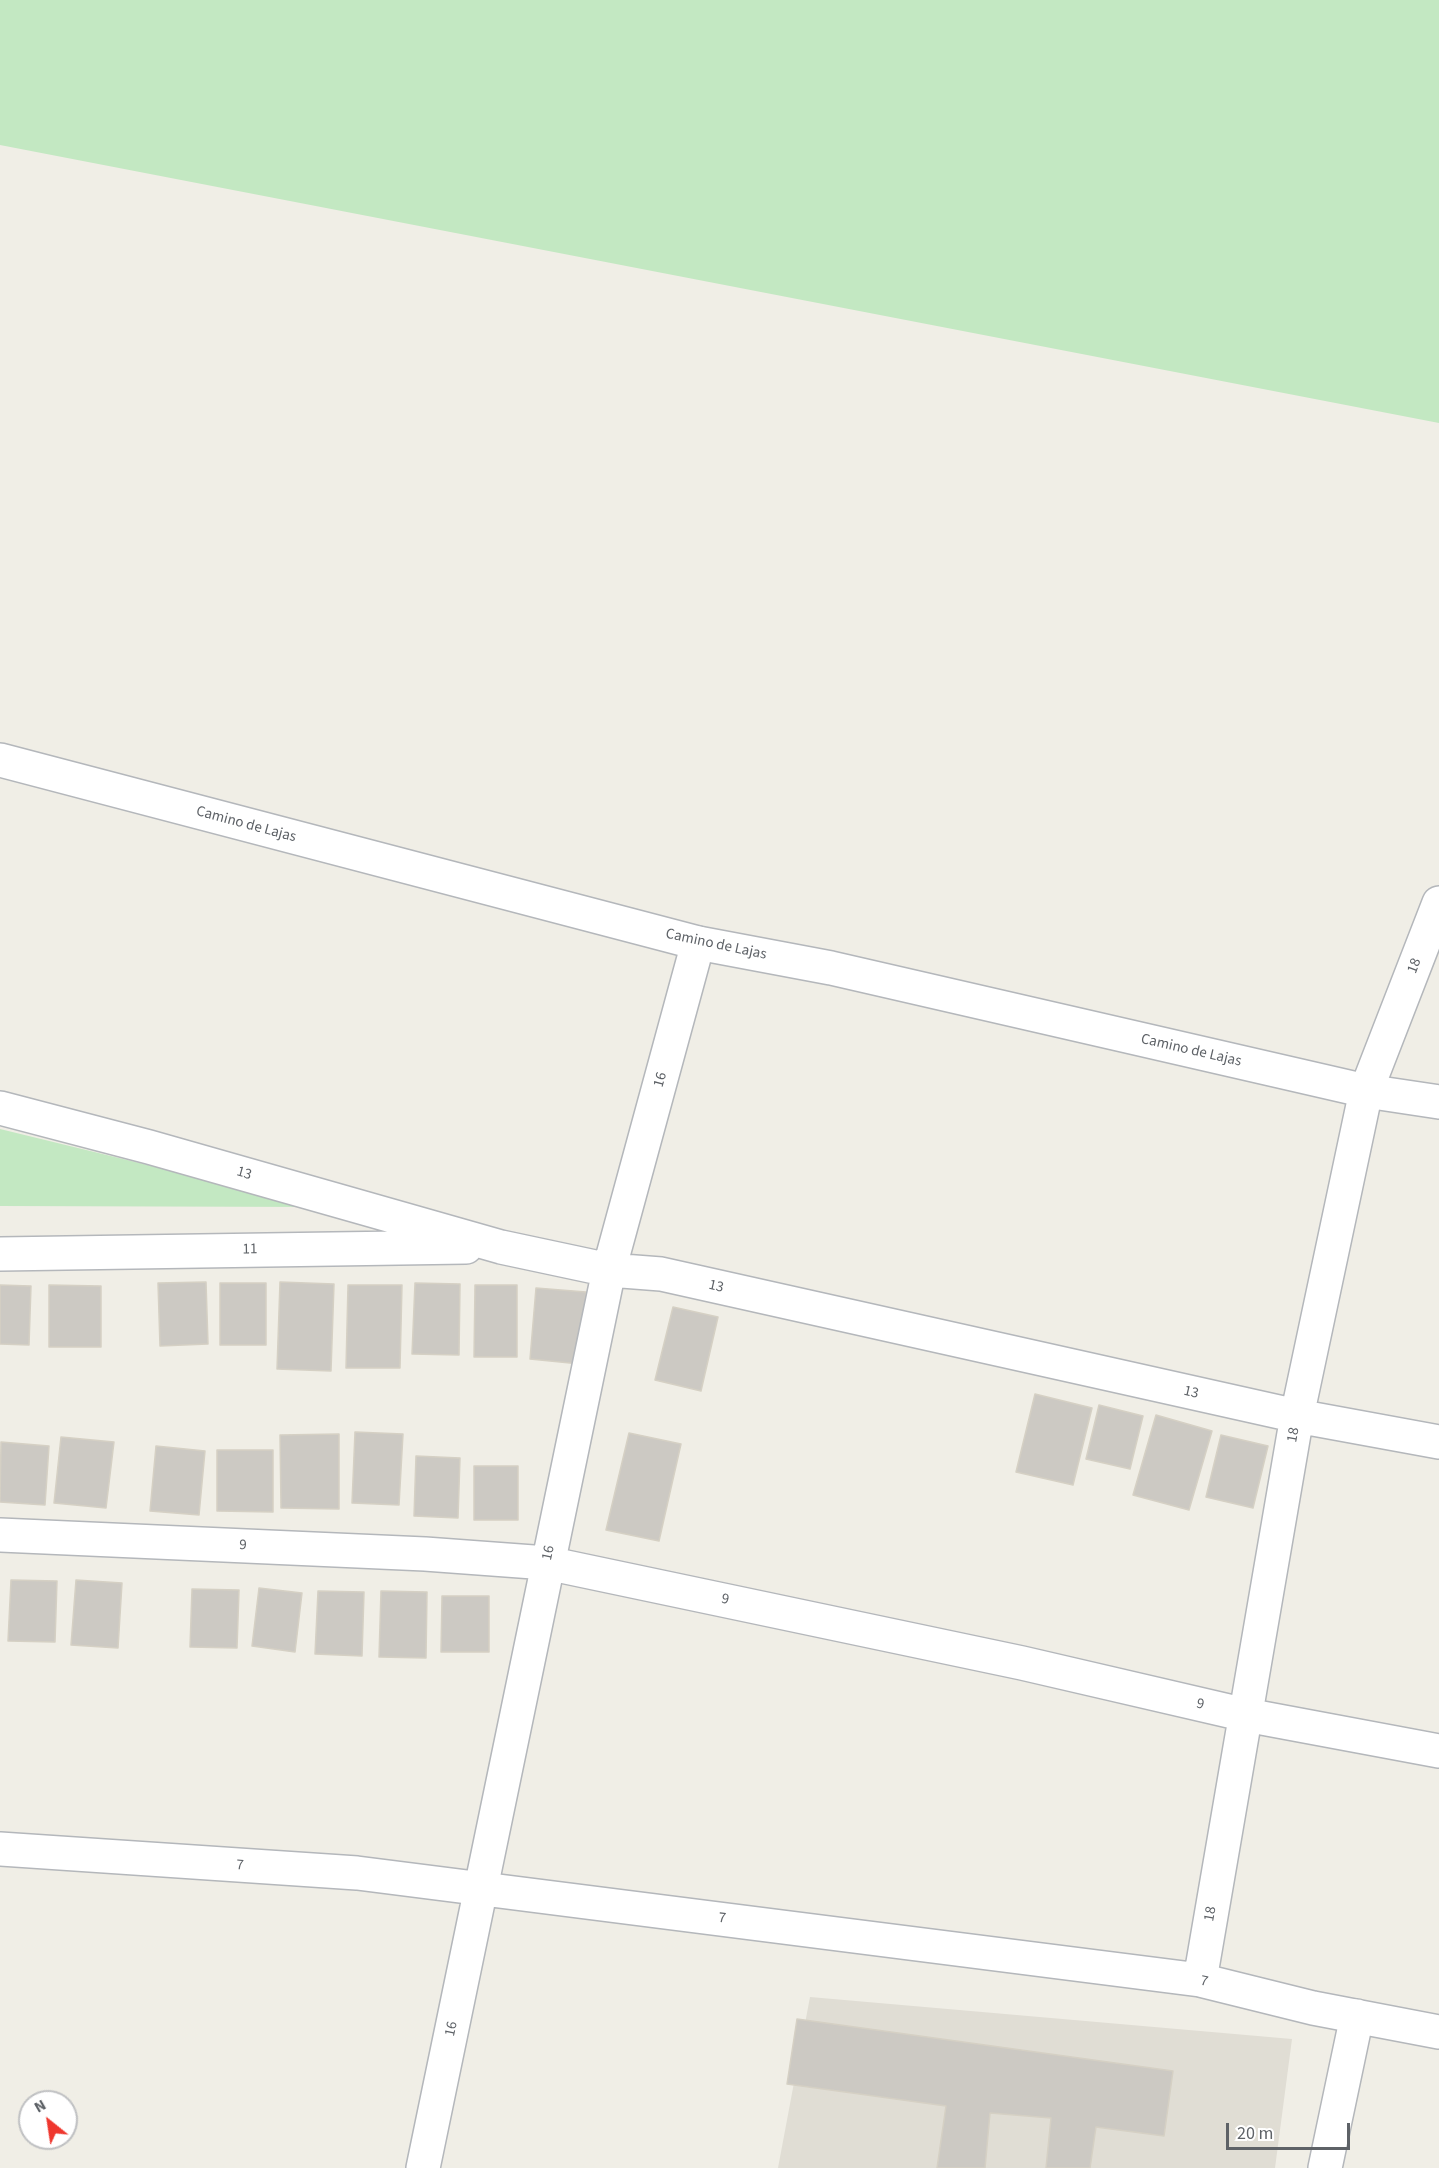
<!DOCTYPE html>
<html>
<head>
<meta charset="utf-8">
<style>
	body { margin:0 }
	#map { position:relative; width:1439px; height:2168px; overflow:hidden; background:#f0eee6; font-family:"Source Sans 3",sans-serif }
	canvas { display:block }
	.north { position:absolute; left:18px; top:2090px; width:60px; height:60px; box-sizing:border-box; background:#fff; border:2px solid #bfc0c2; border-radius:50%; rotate:330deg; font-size:16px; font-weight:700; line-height:24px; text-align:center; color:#5e6267 }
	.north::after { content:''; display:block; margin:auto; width:21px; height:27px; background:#ef372e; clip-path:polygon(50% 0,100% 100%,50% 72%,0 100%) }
	.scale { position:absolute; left:1226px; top:2123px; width:124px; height:27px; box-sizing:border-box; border:3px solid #5e6267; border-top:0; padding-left:8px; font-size:18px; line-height:21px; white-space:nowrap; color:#5e6267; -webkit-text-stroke:4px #fff; paint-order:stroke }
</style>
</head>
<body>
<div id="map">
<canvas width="1439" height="2168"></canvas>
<div class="north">N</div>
<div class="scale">20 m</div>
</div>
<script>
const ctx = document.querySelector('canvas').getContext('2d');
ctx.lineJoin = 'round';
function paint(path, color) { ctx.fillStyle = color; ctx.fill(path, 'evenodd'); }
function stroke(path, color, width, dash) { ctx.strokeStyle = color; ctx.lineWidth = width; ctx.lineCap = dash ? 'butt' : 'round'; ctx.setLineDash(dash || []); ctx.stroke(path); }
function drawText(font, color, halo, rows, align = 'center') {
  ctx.font = font + ' "Source Sans 3",sans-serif'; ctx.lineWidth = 6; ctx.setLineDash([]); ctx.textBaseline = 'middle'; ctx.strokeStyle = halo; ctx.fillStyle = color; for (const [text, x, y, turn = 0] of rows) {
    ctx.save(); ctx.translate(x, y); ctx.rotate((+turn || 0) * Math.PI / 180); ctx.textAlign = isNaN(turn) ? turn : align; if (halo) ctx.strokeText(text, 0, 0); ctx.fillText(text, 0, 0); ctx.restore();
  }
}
const education = new Path2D(`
	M810,1997L1292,2039L1275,2168H778Z`);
const green = new Path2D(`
	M0,0H1439V423L0,145Z
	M0,1129L320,1207L0,1206Z`);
const building = new Path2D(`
	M206,1282L208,1344L160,1346L158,1283Z
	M280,1282L334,1284L331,1371L277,1369Z
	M220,1283H266V1345H220Z
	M415,1283L460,1284L459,1355L412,1354Z
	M0,1285L31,1286L29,1345L0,1344Z
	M49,1285L101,1286V1347H49Z
	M348,1285H402L400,1368H346Z
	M475,1285H517V1357H474Z
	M536,1288L586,1292L580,1364L530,1359Z
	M673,1307L718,1317L701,1391L655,1380Z
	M1035,1394L1092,1408L1073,1485L1016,1472Z
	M1099,1405L1143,1416L1130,1469L1086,1459Z
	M1156,1415L1212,1431L1189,1510L1133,1495Z
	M355,1432L403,1434L399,1505L352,1503Z
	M629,1433L681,1444L659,1541L606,1530Z
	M339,1434V1509L281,1508L280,1435Z
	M1221,1435L1268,1446L1253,1508L1206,1497Z
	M61,1437L114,1442L106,1508L54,1503Z
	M1,1442L49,1446L45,1505L0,1502Z
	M156,1446L205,1451L199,1515L150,1511Z
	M217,1450H273V1512L217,1511Z
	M416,1456L460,1458L458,1518L414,1516Z
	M474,1466H518V1520H474Z
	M11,1580L57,1581L55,1642L8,1641Z
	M76,1580L122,1583L118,1648L71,1645Z
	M259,1588L302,1593L295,1652L252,1646Z
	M192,1589L239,1590L237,1648L190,1647Z
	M318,1591L364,1592L362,1656L315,1654Z
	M381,1591L427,1592L426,1658L379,1657Z
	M442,1596H489V1652H441Z
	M797,2019L1173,2071L1164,2136L1096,2127L1090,2168H1046L1051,2118L990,2113L985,2168H937L946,2106L787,2084Z`);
const minor = new Path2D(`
	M0,1108L149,1147L501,1247L609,1270L661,1274L1297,1416L1439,1442
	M0,1254L466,1247
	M0,1535L425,1554L547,1563L1022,1663L1246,1715L1439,1751
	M0,1849L357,1873L1200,1980L1313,2008L1439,2032
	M1200,1980L1297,1416L1366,1091L1439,903
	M423,2168L609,1270L698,943
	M1325,2168L1357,2016`);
const tertiary = new Path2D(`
	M0,760L698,943L831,968L1366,1091L1439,1102`);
const streetNames = [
	["Camino de Lajas",246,825,15],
	["Camino de Lajas",716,945,12],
	["18",1415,966,-69],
	["Camino de Lajas",1191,1051,13],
	["16",661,1080,-75],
	["13",244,1174,16],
	["11",250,1250,-1],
	["13",716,1287,13],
	["13",1191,1393,13],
	["18",1294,1435,-80],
	["9",243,1546,3],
	["16",549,1553,-78],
	["9",725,1600,12],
	["9",1200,1705,13],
	["7",240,1866,4],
	["18",1211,1914,-80],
	["7",722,1919,7],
	["7",1204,1982,12],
	["16",452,2029,-78]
];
paint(education, '#e0ddd4');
paint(green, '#c3e8c2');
paint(building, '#ccc9c3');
stroke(building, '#d5d0c4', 1.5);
stroke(minor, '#b4b7bb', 36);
stroke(tertiary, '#b4b7bb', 36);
stroke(minor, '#fff', 33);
stroke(tertiary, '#fff', 33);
drawText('15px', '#5e6267', '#fff', streetNames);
</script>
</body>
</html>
